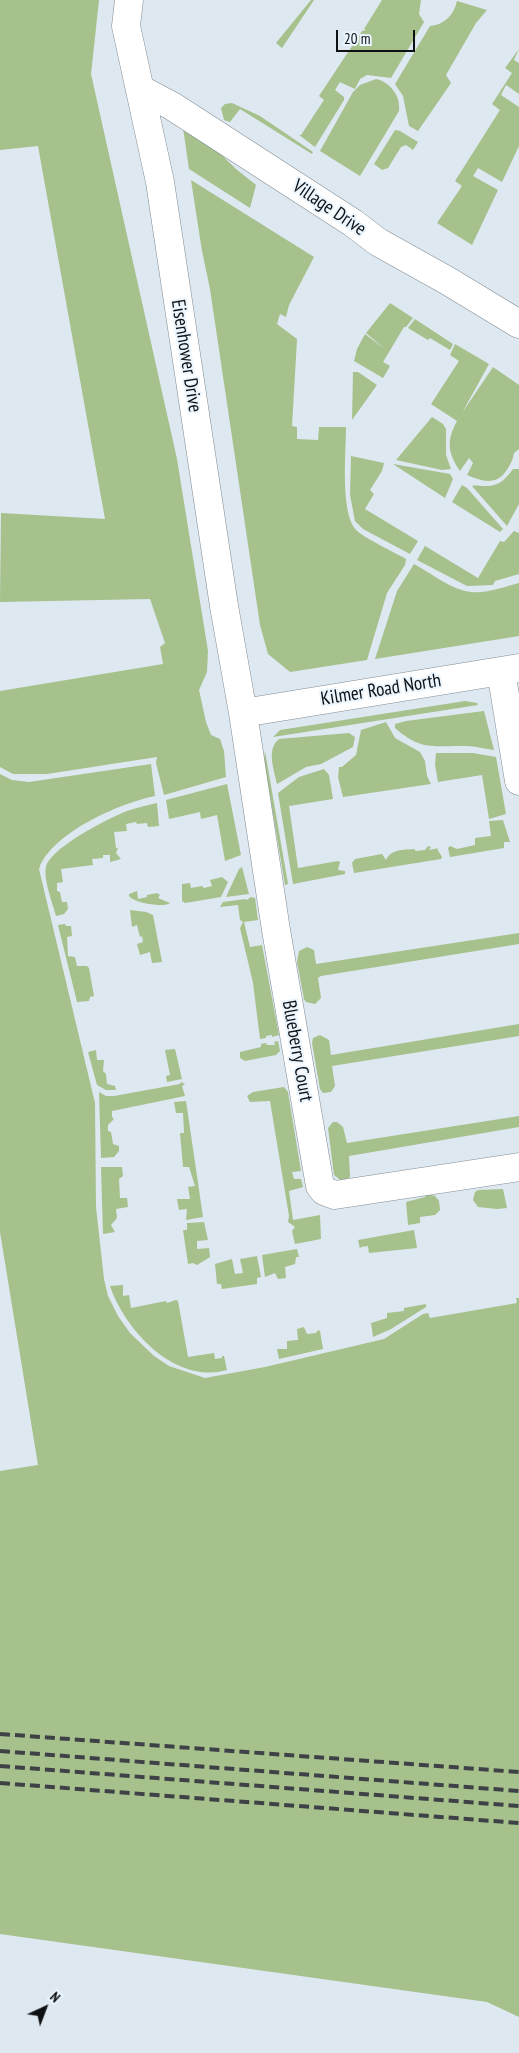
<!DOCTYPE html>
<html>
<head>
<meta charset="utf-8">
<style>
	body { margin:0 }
	#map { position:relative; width:519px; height:2053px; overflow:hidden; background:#dde8f0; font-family:"PT Sans Narrow",sans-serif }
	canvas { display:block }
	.north { position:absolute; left:20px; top:1983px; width:50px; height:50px; -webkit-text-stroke:4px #eaf5fd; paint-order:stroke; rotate:43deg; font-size:14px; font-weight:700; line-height:20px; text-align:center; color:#0e1114 }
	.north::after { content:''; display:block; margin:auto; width:18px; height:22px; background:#0e1114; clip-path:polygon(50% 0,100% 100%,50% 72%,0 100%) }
	.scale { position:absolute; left:336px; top:30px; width:79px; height:22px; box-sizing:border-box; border:2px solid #0e1114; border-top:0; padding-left:6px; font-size:15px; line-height:18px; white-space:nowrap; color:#0e1114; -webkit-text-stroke:4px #eaf5fd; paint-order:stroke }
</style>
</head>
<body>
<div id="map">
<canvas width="519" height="2053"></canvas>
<div class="north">N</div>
<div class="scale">20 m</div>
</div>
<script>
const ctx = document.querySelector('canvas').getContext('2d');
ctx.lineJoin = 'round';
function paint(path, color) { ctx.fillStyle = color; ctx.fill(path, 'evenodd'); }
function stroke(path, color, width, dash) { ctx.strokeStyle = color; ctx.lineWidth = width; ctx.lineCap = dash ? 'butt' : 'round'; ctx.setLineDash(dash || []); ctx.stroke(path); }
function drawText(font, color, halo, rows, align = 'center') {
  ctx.font = font + ' "PT Sans Narrow",sans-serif'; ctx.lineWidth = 4; ctx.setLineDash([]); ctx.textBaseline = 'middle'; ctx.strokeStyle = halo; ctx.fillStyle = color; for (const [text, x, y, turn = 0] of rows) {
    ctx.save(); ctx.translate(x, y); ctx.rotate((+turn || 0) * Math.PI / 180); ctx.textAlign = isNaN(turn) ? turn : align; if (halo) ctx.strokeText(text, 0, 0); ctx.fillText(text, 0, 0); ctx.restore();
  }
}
const green = new Path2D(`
	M0,0H99L91,74L177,459L208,651L207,672L199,690L206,722L211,735L220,739L224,751L226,777L164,795L156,763L157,757L47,774H13L0,767V691L163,664L160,647L165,643L150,599L0,602L1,513L105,519L38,146L0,150Z
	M311,0H314L282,48L276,43Z
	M382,0H421L419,14L424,22L391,78L367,75L360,79L355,89L340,82L335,90L344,97V100L315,147L299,135H301L324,100L319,96L362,31L366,30L364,29Z
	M457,1L487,10L476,23L446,75L451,83L418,131L409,126L403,96L395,84L430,26C444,25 454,15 457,1Z
	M519,49L514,60L519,63V94L506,85L501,95L519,107V146L502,182L478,168L473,176L498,190L472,245L437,223L462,186L455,181L500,110L492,104L512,73L505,68Z
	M376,79C390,82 401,96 399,111L360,176L320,151L353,92L360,85Z
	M232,103L260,116L313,152L312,154L240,109L230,122L224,120L221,108L225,104Z
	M185,119L236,169L256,185L250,208L189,169L182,121Z
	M395,130L400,131L418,142L413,150L406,145L401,147L388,168L382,170L374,164Z
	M191,180L314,257L289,305L286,317L280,314L277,324L297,339L292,426L297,427V439L318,440L319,427H346C346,451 340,513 356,530C364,538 394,552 406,559L405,565L387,593L367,660L290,672L268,654L260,625L210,289L202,251Z
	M390,303L413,318L406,327H404L383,362L390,366L383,378L354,361L357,349L365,334L385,349L366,333Z
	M415,319L453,344L450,350L430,338L428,340L408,328Z
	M455,344L489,364L462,413L493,367L519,385V449L514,453C513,460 510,465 506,471C496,486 481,481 467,475L473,463L469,458L460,471C448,453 446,441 457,421L431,404L459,361L450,355Z
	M353,372H358L377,385L352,420Z
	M432,417L443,424L446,429V455L451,469L442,470L396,460Z
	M351,456L384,463L382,471L370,490L374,494L365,509L418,541L410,554L363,529L355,521L350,495Z
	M393,464L450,474L453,479L445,498Z
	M513,469H519V504L507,526L472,486C476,485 479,486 484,486C498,487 505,480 513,469Z
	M462,485L467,488L503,529L500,532L452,502Z
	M514,531L519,533V574L495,581L493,585L467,586L417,560L425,546L478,578L500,541L504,542Z
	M414,564C435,575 456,595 481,592C494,591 507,586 519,583V636L375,659L397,591Z
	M465,701L477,703L478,705L273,737L280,730Z
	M484,711L494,750C485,749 476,746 466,746C434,745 422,752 395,728V724L406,721Z
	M386,722L395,738L420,752L425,761L427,776L431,784L343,797L338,777L339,767H342L356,755L361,730Z
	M349,733L355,737L353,747L321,764L306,767L277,784C274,770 266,749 279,739Z
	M265,751L288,884L285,885L264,760Z
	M436,753H473L496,757L506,814L489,819L482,775L438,782L435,765Z
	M151,764L155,796C120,803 51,833 39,869L95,1103L96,1207L104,1279L108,1296L118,1316L130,1333L154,1356L169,1366L205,1378L265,1367L384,1339L423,1314L428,1313L430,1318L517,1303L516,1298H519V2017L487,2002L0,1934V1471L38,1465L0,1232V774L12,780L29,782Z
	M324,769L329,775L333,799L289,806L298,868L338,861L340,862L338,870L345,871V874L293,884L278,793L299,777Z
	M227,784L241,855L225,861L217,815L201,819L200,812L169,819L166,800Z
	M157,803L159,826L148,827L147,823L137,824L136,822L126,824L127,831L114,832L116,848H118L116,853L121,859L110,862V855H103V858L92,859L93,865L61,869L63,882L57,883V891L60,892L62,902H67L68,909L64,914L56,916C53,904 43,879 46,867C50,848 109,818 127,811C136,808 147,805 157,803Z
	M503,820L510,842H504V848L450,857L448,848L450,846L457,849L475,845V838L491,836L489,821Z
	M428,846L431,847L429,850L439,848L437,849L442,857L441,859L354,873L352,863L355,859L382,854L386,860C391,849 403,850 414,849L416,851L425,850Z
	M242,867L249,894L226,897L239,869Z
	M222,877L228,882L221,897L185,903L182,901V884L190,883L191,888L202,886L204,888L212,886L210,880Z
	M137,891L138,899L147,897V895L157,893L160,895L158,898L170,903C164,908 134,903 129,896V894Z
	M251,897L255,898L258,920L244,922L250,947L262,945L279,1035L272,1037V1035L266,1036V1038L260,1039L253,983L240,928L243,922L240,920L238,905L220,907L223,902L245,899L247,900Z
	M130,910L146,912L153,915L162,962L152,963L150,952L140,955L137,944L143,942L142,936L140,937L137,925L132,927Z
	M65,924L66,926H71L72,936L67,937L68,956L75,957L77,966H87L89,968L94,996L90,997L89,1001L77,1002L58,925Z
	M519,933V944L321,976L318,978L321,998L315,1004L306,1002L304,999L297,962L299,951L307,947L314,950L316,964Z
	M519,1024V1036L332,1066L335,1086L331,1092L323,1093L320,1089L312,1043L313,1038L320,1035L329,1040L331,1055Z
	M278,1041L280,1051L276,1055L245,1061L240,1058V1052L261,1047V1044L266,1043L267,1045H275L274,1042Z
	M175,1049L182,1079L167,1082L166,1076L170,1075L165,1050Z
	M96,1050L97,1060H104L103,1071L106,1074L107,1084L115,1086L116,1090H106L97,1085L88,1052Z
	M181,1082L185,1084L182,1086L185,1096L112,1111V1117L114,1119L108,1125V1131L111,1132L113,1144L119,1146V1151L114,1157L101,1158L99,1092L106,1096H114L180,1084Z
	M284,1087L288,1092L301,1171L292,1172L294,1179H301L303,1187L289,1191L293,1220L320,1215L321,1239L295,1244L292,1231L295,1227L288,1222L289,1216L270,1101L250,1102L247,1096L253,1092Z
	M186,1101L203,1217L186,1220L187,1209L179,1210L177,1199H190L188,1187L195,1186L189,1167H183L180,1133H184L183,1113H176L174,1102Z
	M519,1116V1127L349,1156L350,1177L343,1182L334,1175L328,1128L333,1122H337L343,1127L347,1143Z
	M101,1167H122L123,1176L119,1179L120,1198H127L128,1207L116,1209L117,1218L111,1225L115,1232L103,1234Z
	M503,1189L507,1208L497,1209L478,1207L473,1200L475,1192L478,1190Z
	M426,1194L435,1196L439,1201L440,1210L435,1215L420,1217V1223L408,1225L406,1202L425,1197Z
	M204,1222L208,1240L197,1241V1249L209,1248L210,1257L197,1265L193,1263L188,1264L183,1230H187V1223Z
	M414,1230L417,1248L369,1253L368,1246L361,1247L360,1249L358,1240Z
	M297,1249L299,1257H296L295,1264L285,1267L286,1278L278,1279L275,1273L265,1277L262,1255Z
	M257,1256L261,1277L257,1278V1284L222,1289L221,1284H217L215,1264L232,1259L235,1274L243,1273L240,1259Z
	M123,1285V1296L129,1295L131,1308L166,1301L167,1303L176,1300L178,1301L188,1357L214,1353L215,1359L222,1358V1356H224L227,1370C175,1385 125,1330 110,1286Z
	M426,1304V1307L391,1329L373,1337L371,1323L387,1318V1313L404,1311V1308Z
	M304,1327L307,1334L316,1333L318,1330L320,1331L323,1349L279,1359L277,1349H287V1341L298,1340L297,1329Z`);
const minor = new Path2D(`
	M129,0L126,26L160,182L224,606L243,713L276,930L320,1186L324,1191L335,1195L519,1167
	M140,89L172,106L353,223L378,242L448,281L519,324
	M501,671L519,781
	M243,713L519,668`);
const rail = new Path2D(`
	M0,1734L519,1772
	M0,1751L519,1791
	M0,1766L519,1806
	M0,1783L519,1823`);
const streetNames = [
	["Village Drive",329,208,34],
	["Eisenhower Drive",186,356,81],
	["Kilmer Road North",381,690,-9],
	["Blueberry Court",297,1051,80]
];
paint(green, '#a6c18c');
stroke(minor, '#838d94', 29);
stroke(minor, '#fff', 28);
stroke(rail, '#3e4247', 4, [10, 5]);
drawText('19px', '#0e1114', '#eaf5fd', streetNames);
</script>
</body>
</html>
